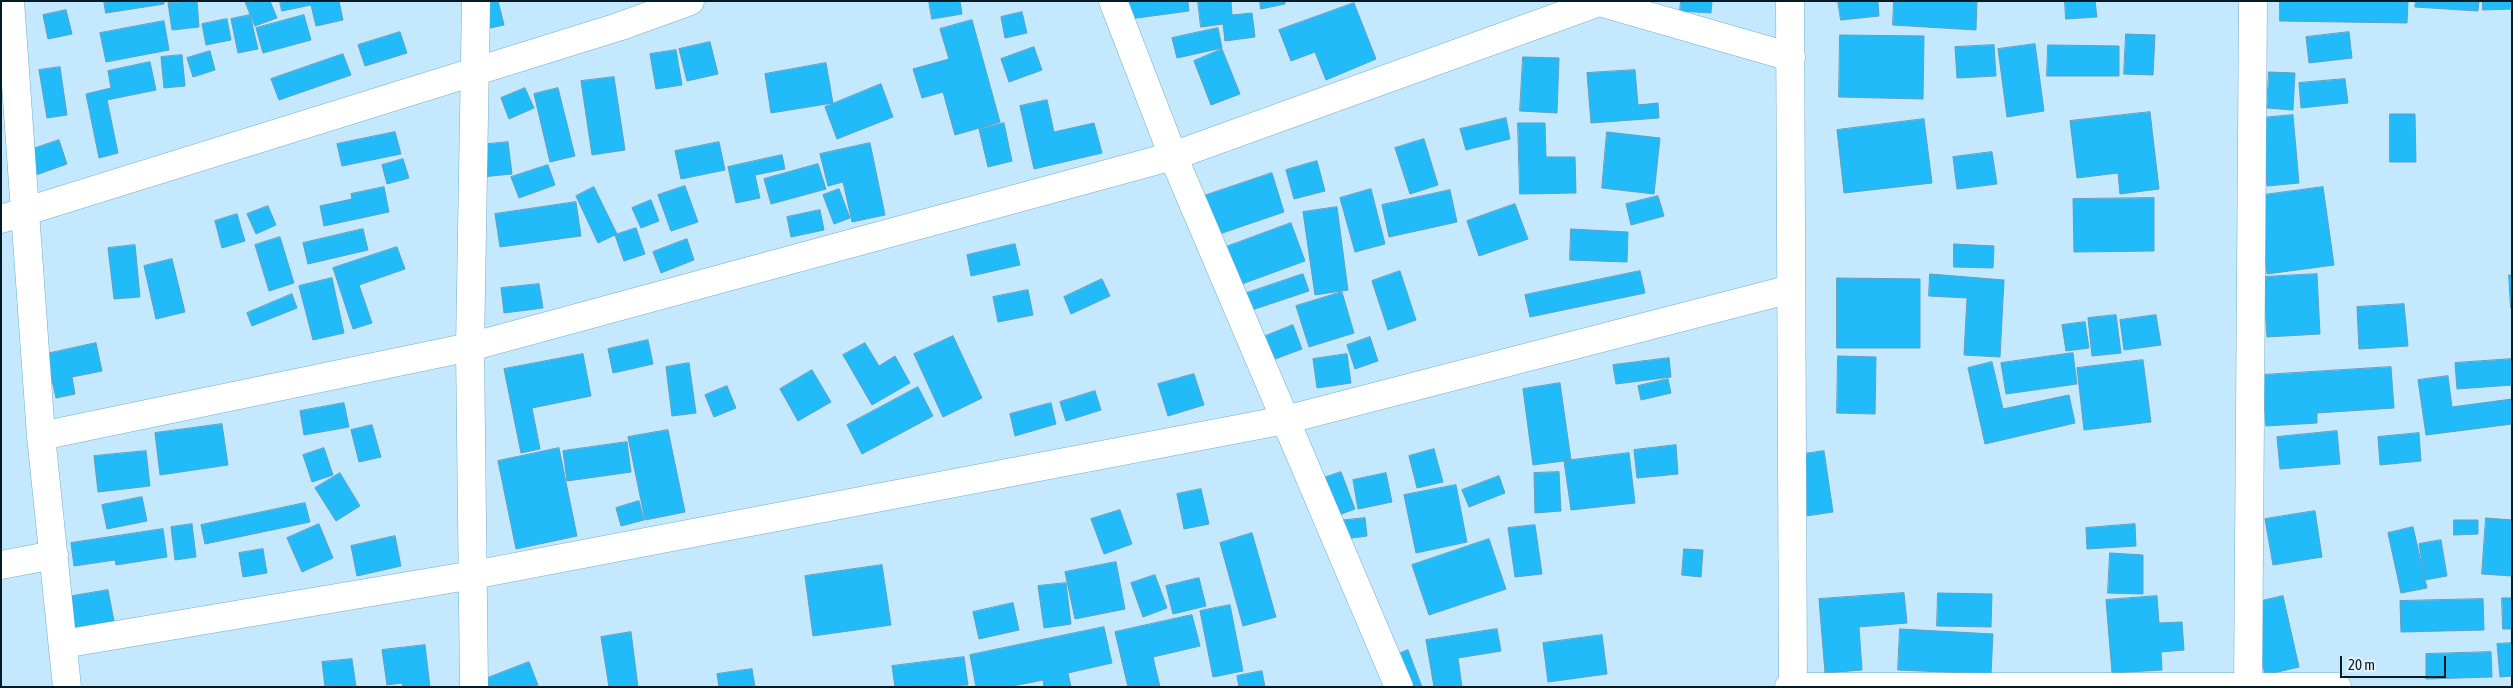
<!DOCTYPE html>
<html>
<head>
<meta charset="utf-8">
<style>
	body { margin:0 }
	#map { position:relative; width:2513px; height:688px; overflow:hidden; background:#c4e8fd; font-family:"Asap Condensed",sans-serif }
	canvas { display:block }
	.frame { position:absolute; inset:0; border:2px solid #021b27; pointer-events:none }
	.scale { position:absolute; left:2340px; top:656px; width:106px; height:22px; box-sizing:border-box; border:2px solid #021b27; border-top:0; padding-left:6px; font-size:15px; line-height:18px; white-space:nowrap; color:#021b27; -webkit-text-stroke:4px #e5f2f9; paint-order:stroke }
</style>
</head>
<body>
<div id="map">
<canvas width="2513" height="688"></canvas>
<div class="frame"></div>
<div class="scale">20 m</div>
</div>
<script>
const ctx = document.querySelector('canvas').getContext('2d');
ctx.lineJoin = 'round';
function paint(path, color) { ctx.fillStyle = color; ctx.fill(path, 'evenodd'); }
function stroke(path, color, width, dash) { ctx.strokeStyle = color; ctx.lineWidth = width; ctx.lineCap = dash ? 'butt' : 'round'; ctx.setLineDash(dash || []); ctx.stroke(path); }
const building = new Path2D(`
	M104,1H164V4L106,13Z
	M197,1L199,27L172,30L168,3Z
	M245,1H270L277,18L255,26Z
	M280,1H339L343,20L316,26L311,5L282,11Z
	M475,1H498L504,25L481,30Z
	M929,1H960L962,14L932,19Z
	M1119,1H1188L1189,11L1122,20Z
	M1198,1H1231L1232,15L1252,13L1255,37L1225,41L1223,24L1201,27Z
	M1260,1H1285V4L1261,9Z
	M1681,1H1712L1711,13L1680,11Z
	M1838,1H1878L1879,16L1841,20Z
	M1894,1H1977L1976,30L1893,25Z
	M2065,1H2095L2097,17L2066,19Z
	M2280,1H2408L2407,23L2280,21Z
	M2416,1H2479L2478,11L2415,7Z
	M2483,1H2512V9L2483,10Z
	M1354,3L1376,59L1326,80L1315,52L1291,61L1279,30Z
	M66,10L72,34L48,39L43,15Z
	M1022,12L1027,33L1005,38L1001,17Z
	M250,15L258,49L238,53L231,19Z
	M304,15L311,40L263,53L256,28Z
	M227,19L231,40L206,45L202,24Z
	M972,20L1000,122L955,135L943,92L922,98L913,69L949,59L940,29Z
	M164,21L169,50L106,62L100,33Z
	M1218,28L1222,48L1177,58L1172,38Z
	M400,32L407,53L365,66L358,45Z
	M2349,32L2352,58L2309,63L2306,37Z
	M2126,34L2155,35L2153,75L2124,74Z
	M1840,35L1924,36L1923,99L1839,97Z
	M710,42L718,74L687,81L679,49Z
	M2035,44L2044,111L2007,117L1998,49Z
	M1994,45L1996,76L1957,78L1955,47Z
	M2048,45L2119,46V76H2047Z
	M1034,47L1042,70L1009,82L1001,59Z
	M1222,49L1240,94L1211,105L1194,61Z
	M676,50L682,85L656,89L650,54Z
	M210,51L215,70L193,77L187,58Z
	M343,54L351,75L279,100L271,79Z
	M182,55L185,86L164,88L161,57Z
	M1523,57L1559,58L1557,113L1520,111Z
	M150,62L156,90L107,100L118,153L99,158L86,94L111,88L108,71Z
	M826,63L833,103L771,113L765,74Z
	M60,67L67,115L47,118L39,70Z
	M1635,70L1638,105L1658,103L1659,118L1591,123L1587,73Z
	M2269,72L2295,73L2293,110L2267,108Z
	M614,77L625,150L592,155L581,81Z
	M2345,79L2348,103L2301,108L2299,83Z
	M881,84L893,117L837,139L825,107Z
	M525,88L534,108L509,119L501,98Z
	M558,88L575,156L550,162L534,94Z
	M1047,100L1054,132L1094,123L1102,153L1034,169L1020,106Z
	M2150,112L2159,189L2120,194L2118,173L2077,178L2070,121Z
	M2390,114H2415L2416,162H2390Z
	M2293,115L2299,183L2267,186L2261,118Z
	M1506,118L1510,139L1466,150L1460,129Z
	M1924,119L1932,183L1844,193L1837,130Z
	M1004,123L1012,161L988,167L979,129Z
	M1518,123H1545L1546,157H1575L1576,193L1520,194Z
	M395,132L401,154L342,166L337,144Z
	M1607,132L1660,138L1654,194L1602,188Z
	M1424,139L1438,185L1410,194L1395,148Z
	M59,140L67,164L36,175L27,151Z
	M508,142L512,174L481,177L478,145Z
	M719,142L725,170L681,179L675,151Z
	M870,143L885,215L852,222L843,182L828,186L820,154Z
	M1992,152L1997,184L1957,189L1953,157Z
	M782,155L785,169L755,175L760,198L736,203L728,167Z
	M403,159L409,178L387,184L382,165Z
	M1317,161L1325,191L1294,199L1286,170Z
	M818,164L826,189L771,204L764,179Z
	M548,165L555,185L519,198L511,177Z
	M1272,173L1284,212L1202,240L1189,201Z
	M685,186L698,222L671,231L658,195Z
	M384,187L389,212L324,226L320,206L352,199L351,194Z
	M594,187L617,234L598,243L576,196Z
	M2323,187L2334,265L2267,274L2256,196Z
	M839,189L850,218L834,224L823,195Z
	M1371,189L1385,244L1355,252L1340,198Z
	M1450,190L1457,222L1389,237L1382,205Z
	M1658,196L1664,216L1631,225L1626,204Z
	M2154,198V251L2074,252L2073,199Z
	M651,200L659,221L641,228L632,208Z
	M576,202L581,236L500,247L495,214Z
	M1515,204L1528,239L1479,256L1467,221Z
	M268,206L276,225L256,234L247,214Z
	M1337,207L1348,290L1315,295L1303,212Z
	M820,210L824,230L791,237L787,217Z
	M237,214L245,241L222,248L215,221Z
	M1291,223L1305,261L1220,292L1207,254Z
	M636,228L645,254L624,261L615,235Z
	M363,229L368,250L308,264L303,243Z
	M1571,229L1628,232L1627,262L1570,260Z
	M280,237L294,283L269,291L255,245Z
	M687,239L694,260L661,273L653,252Z
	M1015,244L1020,265L971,276L967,255Z
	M1954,244L1994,246L1993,268L1954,267Z
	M135,245L140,297L114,299L108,248Z
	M397,247L405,269L359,285L372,323L353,329L333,268Z
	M172,259L185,312L156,319L144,266Z
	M1400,271L1416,320L1388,330L1372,281Z
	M1640,271L1645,293L1530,317L1525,295Z
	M1303,274L1309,291L1243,313L1238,296Z
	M1930,274L2004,280L2000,357L1964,355L1967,298L1929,296Z
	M2317,274L2320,334L2267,337L2263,277Z
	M2509,275H2512V308H2511Z
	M332,278L344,333L313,340L299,286Z
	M1837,278L1920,279V348H1837Z
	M1102,279L1110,296L1071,314L1064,297Z
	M539,284L543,308L504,313L501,288Z
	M1028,290L1033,315L998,322L993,297Z
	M1342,292L1354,333L1309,347L1296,306Z
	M292,294L297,308L252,326L247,313Z
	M2404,304L2408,346L2359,349L2357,307Z
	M2116,315L2121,353L2092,356L2088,318Z
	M2156,315L2161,345L2124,350L2120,320Z
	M2085,322L2089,348L2066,351L2062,325Z
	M1293,325L1302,349L1262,364L1253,341Z
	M953,336L982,398L943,417L914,354Z
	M1370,337L1378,361L1355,369L1347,345Z
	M648,340L653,364L613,373L608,349Z
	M96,343L102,371L72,377L75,394L56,398L46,354Z
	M865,343L879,366L895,356L910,383L872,405L843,355Z
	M2073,353L2077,384L2006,394L2001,363Z
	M583,354L591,396L532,408L540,449L521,453L504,369Z
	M1347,354L1351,383L1317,388L1313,359Z
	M1838,356L1876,357L1875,414L1837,413Z
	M1669,358L1671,377L1616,384L1613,365Z
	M2512,359V385L2457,389L2455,363Z
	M2143,360L2151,422L2084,430L2077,368Z
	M1992,362L2003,409L2069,395L2075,423L1985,444L1968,368Z
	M689,363L696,413L672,416L666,367Z
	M2391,367L2394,408L2317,413V423L2266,426L2262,375Z
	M812,370L831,402L798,421L780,389Z
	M1194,374L1204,405L1168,416L1158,384Z
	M2448,376L2452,407L2512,399V424L2426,435L2418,380Z
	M1668,379L1671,393L1641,400L1638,386Z
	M1560,383L1571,460L1533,465L1523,389Z
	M727,386L736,408L714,417L705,395Z
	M918,387L933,416L862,454L847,425Z
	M1095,391L1101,410L1066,421L1060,402Z
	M344,403L349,427L304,435L300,411Z
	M1051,403L1056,424L1015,436L1010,414Z
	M222,424L228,465L160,475L155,433Z
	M372,425L381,457L359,462L351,430Z
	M668,430L685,512L645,520L628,437Z
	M2337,431L2340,464L2280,469L2277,437Z
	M2419,433L2421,461L2380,465L2378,437Z
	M627,442L631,472L567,481L563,451Z
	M1676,445L1678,474L1637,478L1634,450Z
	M324,448L333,475L312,482L303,455Z
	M559,448L577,536L516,549L498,461Z
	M1434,449L1443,482L1417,488L1409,456Z
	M146,451L150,486L98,492L94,456Z
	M1824,451L1833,512L1806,516L1797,455Z
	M1629,453L1635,503L1571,510L1564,461Z
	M1341,472L1355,509L1320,522L1306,484Z
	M1559,472L1561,511L1535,513L1534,473Z
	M340,473L360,506L336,521L315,488Z
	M1386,473L1392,502L1358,509L1353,480Z
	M1499,476L1505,493L1469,507L1462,490Z
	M1456,485L1467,542L1416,553L1404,495Z
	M1201,489L1209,524L1184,529L1177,494Z
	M142,497L147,521L107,529L102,505Z
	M639,501L644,520L621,526L616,508Z
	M305,503L310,522L205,544L201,525Z
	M1120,510L1132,544L1104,554L1091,519Z
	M2315,511L2322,557L2273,565L2265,519Z
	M1365,518L1367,536L1330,541L1328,522Z
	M2486,518L2512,520V576L2482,574Z
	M2454,520H2478V534L2454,535Z
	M192,524L196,557L175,560L171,527Z
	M319,524L333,558L302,572L287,538Z
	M2135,524L2136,546L2087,549L2086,528Z
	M1535,525L1542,574L1515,577L1508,528Z
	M2413,527L2427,588L2401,593L2388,533Z
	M163,529L167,557L116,565L115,560L74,566L71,543Z
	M1252,533L1276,617L1243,626L1220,543Z
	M395,536L401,566L357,576L351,546Z
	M1489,539L1506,589L1429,615L1412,565Z
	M2441,540L2447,576L2425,580L2419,544Z
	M263,549L267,573L243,577L239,553Z
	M1684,549L1703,550L1701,577L1682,575Z
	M2110,553L2143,555V594L2108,593Z
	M1116,562L1125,609L1075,619L1065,572Z
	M882,565L891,625L813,636L805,576Z
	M1155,575L1167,608L1143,617L1131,583Z
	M1199,578L1206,606L1173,614L1166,586Z
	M1066,583L1071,624L1044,628L1038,586Z
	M108,590L114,621L66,629L61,598Z
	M1904,593L1907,623L1859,627L1862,670L1825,673L1819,599Z
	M1938,593L1992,594L1991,627L1937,626Z
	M2157,596L2159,623L2182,622L2184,650L2161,652L2162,670L2112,673L2106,600Z
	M2283,596L2299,667L2265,675L2249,604Z
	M2502,598H2512V629H2503Z
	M2483,599L2484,630L2401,632L2400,601Z
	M1013,603L1019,630L979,639L973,612Z
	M1230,605L1243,671L1213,677L1200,611Z
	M1192,615L1200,646L1153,657L1160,687H1128L1115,632Z
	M1104,627L1112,663L1068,673L1071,687H1044L1043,680L1008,687H976L970,655Z
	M1497,629L1501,651L1458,658L1462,687H1434L1426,640Z
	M1900,629L1993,634L1991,674L1898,670Z
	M631,632L638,687H609L601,637Z
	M1602,635L1607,674L1548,682L1543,643Z
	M2512,643V676L2500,677L2497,644Z
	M425,645L430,687H403L402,683L387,685L382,650Z
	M1408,650L1422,687H1397L1386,659Z
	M2491,652L2492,677L2426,679V654Z
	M964,657L968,685L895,687L892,666Z
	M352,659L356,687H325L322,662Z
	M529,662L538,685L533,687H488L485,679Z
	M752,669L755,687H719L717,674Z
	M1262,671L1265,687H1239L1237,676Z`);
const minor = new Path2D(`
	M10,1L41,436L67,687
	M1113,1L1173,156L1399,687
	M1596,1L1791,57
	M1790,1L1793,687
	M1,219L618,27L690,1
	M41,436L470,347L1173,156L1599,2
	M1,565L54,555
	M63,644L473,575L1285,420L1791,289
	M474,687L470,347L476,1
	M1789,687H2337
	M2248,687L2253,1`);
paint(building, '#21bbfa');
stroke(building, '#629fc0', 1);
stroke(minor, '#71aecf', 29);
stroke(minor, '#fff', 28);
</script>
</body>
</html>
